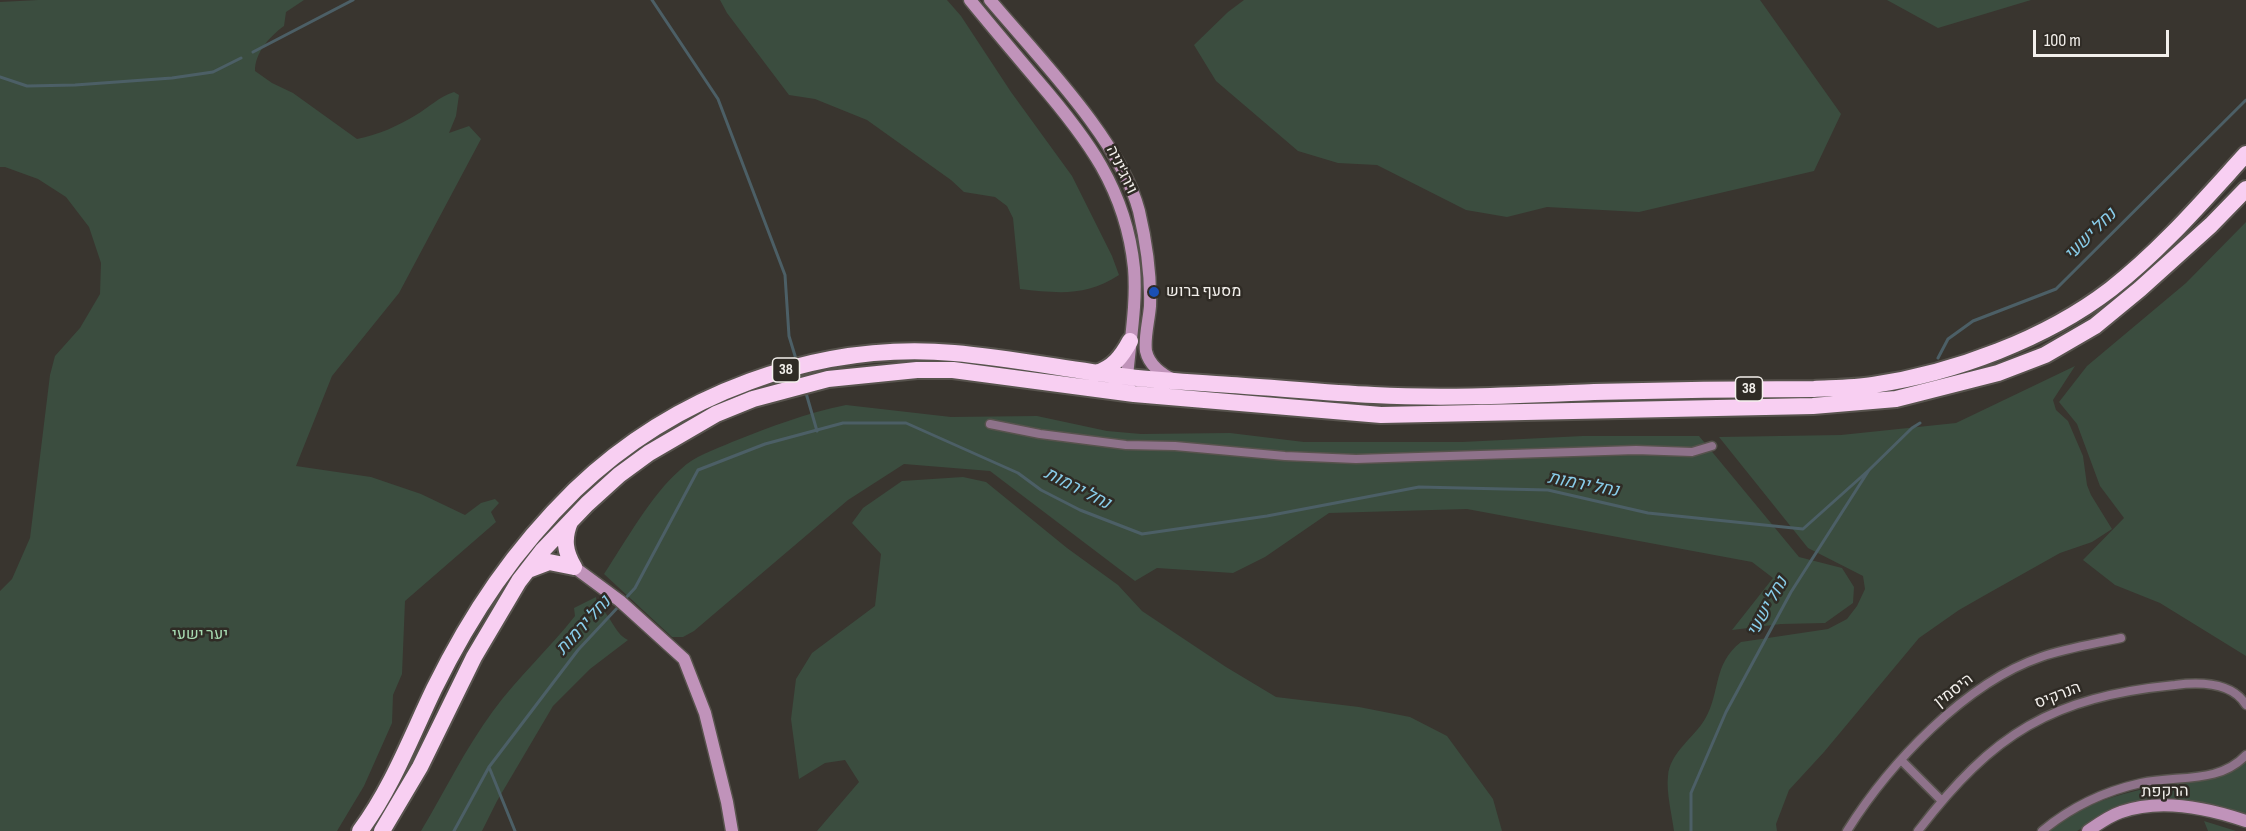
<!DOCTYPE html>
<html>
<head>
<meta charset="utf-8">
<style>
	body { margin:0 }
	#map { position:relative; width:2246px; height:831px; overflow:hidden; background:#39352f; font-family:"Sofia Sans Condensed",sans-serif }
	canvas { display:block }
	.scale { position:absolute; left:2033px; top:30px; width:136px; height:27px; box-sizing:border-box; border:3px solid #f3f0ec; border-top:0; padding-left:8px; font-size:18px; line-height:21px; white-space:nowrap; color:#f3f0ec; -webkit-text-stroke:4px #2f2b25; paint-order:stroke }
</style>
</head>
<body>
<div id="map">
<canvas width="2246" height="831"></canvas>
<div class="scale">100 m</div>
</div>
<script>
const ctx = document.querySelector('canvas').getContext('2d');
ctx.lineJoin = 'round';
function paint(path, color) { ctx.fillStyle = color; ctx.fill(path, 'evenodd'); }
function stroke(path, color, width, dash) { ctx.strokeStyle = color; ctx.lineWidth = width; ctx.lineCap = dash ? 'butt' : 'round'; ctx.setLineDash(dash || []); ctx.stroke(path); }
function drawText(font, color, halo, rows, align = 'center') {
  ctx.font = font + ' "Sofia Sans Condensed",Heebo,sans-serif'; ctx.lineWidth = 5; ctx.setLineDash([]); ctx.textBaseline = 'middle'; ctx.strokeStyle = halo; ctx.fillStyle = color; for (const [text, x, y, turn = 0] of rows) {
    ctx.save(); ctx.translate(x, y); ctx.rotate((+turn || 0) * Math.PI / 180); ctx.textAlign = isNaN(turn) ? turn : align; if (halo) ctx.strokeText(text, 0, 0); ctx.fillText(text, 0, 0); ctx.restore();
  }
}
const green = new Path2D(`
	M38,0H304L286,12L284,26C269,37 255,53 255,71L272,83L293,93L357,139C378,135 398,126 416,115C429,107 439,97 454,92L459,95L456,116L449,133L469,126L481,139L399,293L332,376L296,466L371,477L421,494L465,515L481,503L495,499L499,503L491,512L496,522L405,601L402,674L393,695L392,723L364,786L337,831H0V591L12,579L30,538L50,375L55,356L80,328L100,294L101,263L89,227L66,197L38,179L5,167H0V2Z
	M720,0H947L961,16L1011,92L1072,176L1112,256L1119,275C1086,297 1057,293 1020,289L1013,218L1007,206L995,197L964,192L951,180L867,120L815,99L789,95L727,13Z
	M1244,0H1760L1841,114L1814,171L1639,212L1547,207L1507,217L1466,210L1377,165L1338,163L1298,151L1216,81L1194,45L1228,12Z
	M1887,0H2031L1938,28Z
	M2246,222V656L2160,603L2115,585L2083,560L2124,518L2100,486L2077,424L2059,402L2087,366L2186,283Z
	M2075,366L2053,400L2056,410L2068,421L2083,456L2087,485L2091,495L2112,529L2092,542L2060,553L1987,594L1959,610L1919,638L1824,752L1789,790L1776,824L1777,831H1674C1672,815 1666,792 1668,776C1670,752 1694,738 1705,719C1721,692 1712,665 1741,642L1828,629L1847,619L1857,606L1865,589L1863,576L1808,548L1719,437L1841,435L1956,423Z
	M846,405L951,417L1037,416L1107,431L1141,434L1230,433L1304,442H1462L1583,436H1699L1799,557L1842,568L1854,587L1853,603L1825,623L1781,624L1732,630L1773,578L1752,562L1467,509L1329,513L1265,557L1233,573L1157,568L1135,581L990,471L904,464L848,500L694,631L683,637H672L604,574C626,541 651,495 680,470C694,456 714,450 732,442C770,427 806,413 846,405Z
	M963,477L986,482L1067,548L1118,585L1142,611L1226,667L1276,697L1359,707L1410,717L1447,736L1493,799L1502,831H817L859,782L845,760L825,763L799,779L791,719L796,679L812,653L875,606L881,554L852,523L863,508L902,481Z
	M596,597L597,606C612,614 613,633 628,640L590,669L553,706L497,801L482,831H421C445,791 465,749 493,711C518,677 549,649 575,616L574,608Z
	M2246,761V815L2222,807L2183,800L2120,809L2105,815L2077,831H2047C2098,790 2168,785 2230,773Z
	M2204,821L2236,831H2208Z`);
const stream = new Path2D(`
	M652,0L718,99L785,275L789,336L796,359
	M253,52L353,0
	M0,77L27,86L75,85L172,78L213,72L241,58
	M1938,358L1948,339L1973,321L2056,289L2246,100
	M806,393L817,431
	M623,601L635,588L698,470L765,444L843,423H906L1018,473L1041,490L1080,510L1142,534L1267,516L1419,487L1548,490L1648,513L1803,529L1869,470
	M489,767L515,831
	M454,831L489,767L578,650L619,606
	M1691,831V793L1726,712L1791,592L1869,470L1912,428L1920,423`);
const street = new Path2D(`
	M990,424L1040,434L1126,445L1175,446L1285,456L1356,459L1636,450L1692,452L1712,446
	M1901,760L1942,801
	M1847,831C1889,764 1965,683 2041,657C2067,648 2094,644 2121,638
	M1918,831C1993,733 2052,697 2175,685C2199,682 2232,682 2246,705
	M2042,831C2071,807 2105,791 2141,783C2178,775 2219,784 2246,755`);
const secondary = new Path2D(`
	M970,0C992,27 1015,54 1037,80C1087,138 1126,189 1134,268C1137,304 1130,341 1127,377L1128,384
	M990,0C1037,56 1121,141 1139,211C1146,241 1151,275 1150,306C1149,320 1144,338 1146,351C1149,365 1162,375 1174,380
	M574,567L620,601L684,659L705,713L727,802L732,831
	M2088,831C2098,824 2109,816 2121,812C2160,798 2208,808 2246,821`);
const highway = new Path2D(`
	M1096,373C1113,368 1122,356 1130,341
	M570,522C563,539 565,552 574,567
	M528,570L549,562L574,567
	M360,831C392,788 411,737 434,689C472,612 514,550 575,490C674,395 816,341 954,353C1010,358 1065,369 1121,376C1157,381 1194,382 1231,385C1279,388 1326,393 1374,395C1447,399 1521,395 1594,392C1667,390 1741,389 1814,389C1833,388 1854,388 1873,385C1954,373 2046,339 2111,289C2161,250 2203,201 2246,154
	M382,831L420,767L474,657L519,581L543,550L587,504L619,475L649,453L716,414L753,399L828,379L917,370H953L1134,394L1381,415L1813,406L1896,399L1998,373L2045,355L2095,326L2140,289L2211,225L2246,189`);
const markers = [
	[1154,292,6,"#1a4fb4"]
];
const shields = [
	[786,370,27],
	[1749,389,27]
];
const shieldNames = [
	["38",786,370],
	["38",1749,389]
];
const streetNames = [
	["וירג'יניה",1121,170,64],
	["היסמין",1954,691,-38],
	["הנרקיס",2058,696,-21],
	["הרקפת",2165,792,-1]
];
const poiNames = [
	["מסעף ברוש",1166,292]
];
const parkNames = [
	["יער ישעי",200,635]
];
const waterNames = [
	["נחל ישעי",2091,235,-45],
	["נחל ירמות",1583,485,11],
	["נחל ירמות",1077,489,27],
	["נחל ישעי",1768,607,-61],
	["נחל ירמות",584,626,-48]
];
paint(green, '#3b4d3f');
stroke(stream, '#4c5f66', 3);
stroke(street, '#57534d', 11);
stroke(secondary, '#57534d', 15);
stroke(highway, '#57534d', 20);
stroke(street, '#8e728a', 8);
stroke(secondary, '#c093ba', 12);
stroke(highway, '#f8cff2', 16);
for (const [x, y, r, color] of markers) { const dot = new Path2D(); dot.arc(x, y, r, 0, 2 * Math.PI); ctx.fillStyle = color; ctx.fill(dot); stroke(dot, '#2f2b25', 2); }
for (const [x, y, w] of shields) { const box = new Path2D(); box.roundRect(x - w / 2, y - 12, w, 24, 4.5); ctx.fillStyle = '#2f2b25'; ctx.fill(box); stroke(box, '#f3f0ec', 1.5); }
drawText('bold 15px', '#f3f0ec', null, shieldNames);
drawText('16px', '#f3f0ec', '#2f2b25', streetNames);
drawText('16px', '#f3f0ec', '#2f2b25', poiNames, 'left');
drawText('16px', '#a7dbb1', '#2f2b25', parkNames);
drawText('italic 18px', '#89cdea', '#2f2b25', waterNames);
</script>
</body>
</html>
